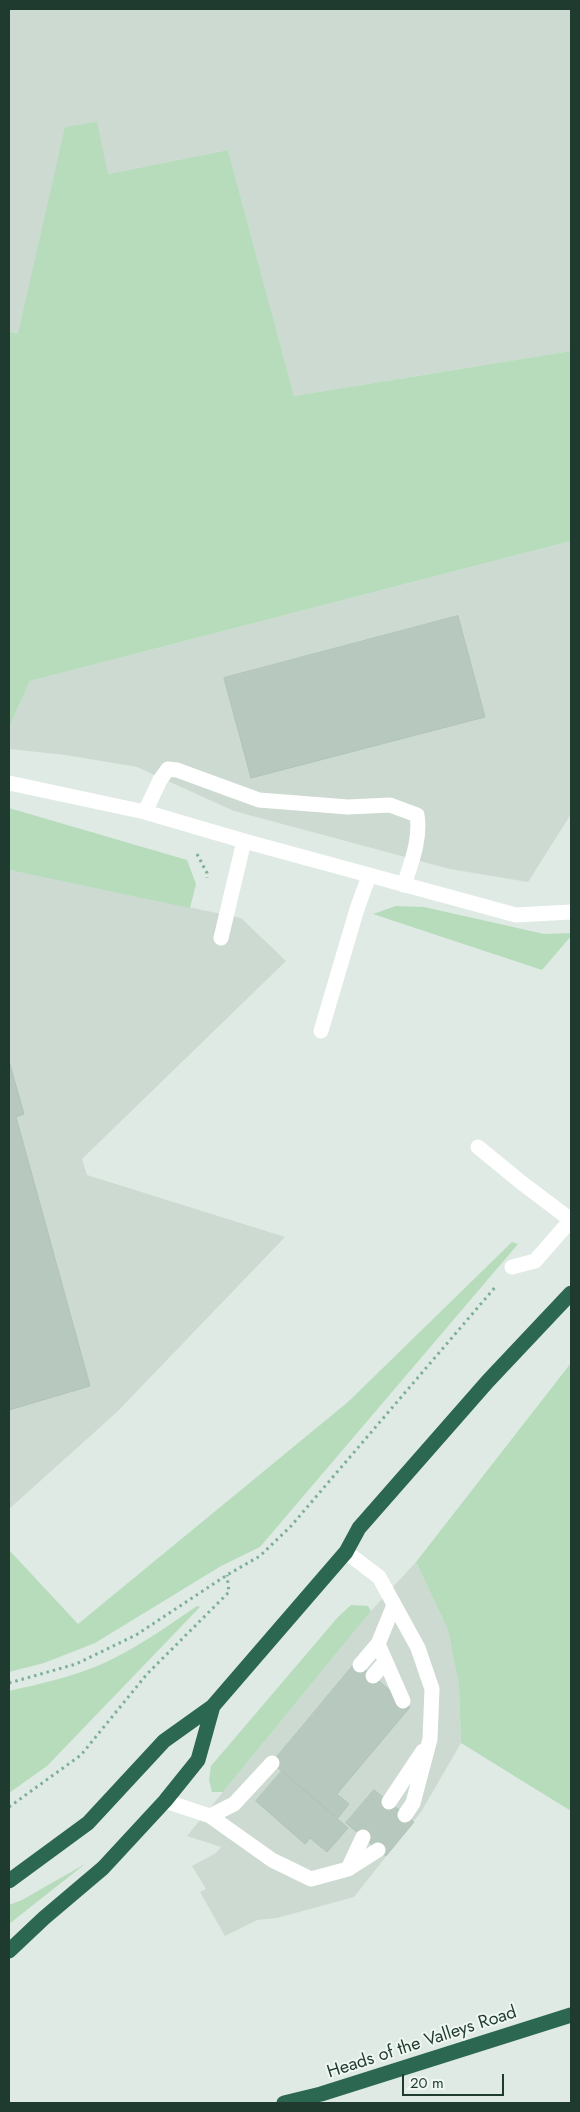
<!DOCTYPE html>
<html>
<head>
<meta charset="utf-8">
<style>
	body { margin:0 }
	#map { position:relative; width:580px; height:2112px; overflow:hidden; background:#deeae3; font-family:Jost,sans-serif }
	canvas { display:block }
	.frame { position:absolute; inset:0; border:10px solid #1f3a2f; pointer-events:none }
	.scale { position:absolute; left:402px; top:2074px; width:102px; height:22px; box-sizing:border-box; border:2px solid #1f3a2f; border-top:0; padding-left:6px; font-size:15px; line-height:18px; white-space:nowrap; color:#1f3a2f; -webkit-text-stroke:4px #eff7f1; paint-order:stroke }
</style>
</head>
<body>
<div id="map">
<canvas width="580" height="2112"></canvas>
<div class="frame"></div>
<div class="scale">20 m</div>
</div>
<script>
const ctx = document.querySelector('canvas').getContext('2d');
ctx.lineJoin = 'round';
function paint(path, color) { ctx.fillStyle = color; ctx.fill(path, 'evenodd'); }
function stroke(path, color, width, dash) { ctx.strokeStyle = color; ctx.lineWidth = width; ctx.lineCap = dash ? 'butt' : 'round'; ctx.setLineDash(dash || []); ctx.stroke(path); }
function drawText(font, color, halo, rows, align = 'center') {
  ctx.font = font + ' Jost,sans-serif'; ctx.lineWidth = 4; ctx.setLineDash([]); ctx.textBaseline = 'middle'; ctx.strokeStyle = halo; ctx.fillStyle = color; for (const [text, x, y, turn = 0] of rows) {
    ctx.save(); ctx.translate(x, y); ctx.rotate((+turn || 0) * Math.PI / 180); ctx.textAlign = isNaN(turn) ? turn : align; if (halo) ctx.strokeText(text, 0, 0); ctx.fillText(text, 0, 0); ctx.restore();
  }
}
const built = new Path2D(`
	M9,9H571V351L294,396L228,150L108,174L9,394Z
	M571,541V814L528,882L450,869L234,811L137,767L66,755L9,749V727L30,681Z
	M9,870L241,918L286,961L82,1159L87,1175L285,1237L117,1412L9,1509Z
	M416,1562L448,1630L459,1686L461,1743L421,1812L354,1897L277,1918L257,1920L225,1936L200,1892L206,1889L192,1866L216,1853L221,1847L187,1836L371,1611Z`);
const green = new Path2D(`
	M97,122L108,174L228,150L294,396L571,351V541L30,681L9,727V332L18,334L65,127Z
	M9,808L187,860L196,884L190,908L9,870Z
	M396,906L424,907L544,934L571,933V936L542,970L373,914Z
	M512,1242L518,1244L260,1547L221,1566L95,1643L44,1663L9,1672V1550L78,1624L348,1402Z
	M571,1363V1811L461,1743L459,1686L448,1630L416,1562Z
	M351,1605L368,1606L371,1611L223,1792H212L209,1780L211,1766L338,1617Z
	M197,1606L200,1607L47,1766L9,1793V1691C40,1684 72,1677 102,1664C136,1649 166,1627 197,1606Z
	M85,1864L9,1924V1905L22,1900Z`);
const building = new Path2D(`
	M458,616L485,717L251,778L224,678Z
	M9,1061L24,1114L16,1117L90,1386L9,1410Z
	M356,1662L410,1707L337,1794L349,1804L338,1818L272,1763Z
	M282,1771L348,1828L327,1852L310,1838L305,1844L256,1801Z
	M374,1790L414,1822L386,1856L346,1823Z`);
const path = new Path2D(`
	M197,854L207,873V878
	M9,1683L76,1664L136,1635L227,1575L260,1556L291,1526L497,1285
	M9,1807L81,1755L147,1674L229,1592L227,1575`);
const lane = new Path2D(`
	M145,812L160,780L168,769L177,770L259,800L348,807L390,805L417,815C421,839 411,863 404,885
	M221,938L244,841
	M321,1031L357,909L369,876
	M478,1147L522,1183L571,1220
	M512,1267L535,1261L571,1220
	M346,1552L379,1577L418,1648L432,1689L430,1739L413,1803L405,1815
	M394,1605L378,1644L403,1701
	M360,1665L378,1644
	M373,1676L385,1662
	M165,1801L210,1816L272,1860L311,1879L348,1869L378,1850
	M389,1802L423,1751
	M210,1816L234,1804L272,1763
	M348,1869L363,1837`);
const secondary = new Path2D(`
	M9,783L145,812L244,841L516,915L571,912`);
const highway = new Path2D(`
	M9,1881L88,1823L164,1741L213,1706L346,1552L359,1528L488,1381L571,1293
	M9,1951L44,1918L103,1868L165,1801L198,1760L213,1706
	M284,2103L321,2094L571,2015`);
const streetNames = [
	["Heads of the Valleys Road",422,2043,-18]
];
paint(built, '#cddad2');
paint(green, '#b6dcbb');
paint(building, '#b7c8be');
stroke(building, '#b1c4b9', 1);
stroke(path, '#7eaf98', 3, [2.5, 4]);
stroke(lane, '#fff', 15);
stroke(secondary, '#fff', 15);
stroke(highway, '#2b6751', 15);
drawText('18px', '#1f3a2f', '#eff7f1', streetNames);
</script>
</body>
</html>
